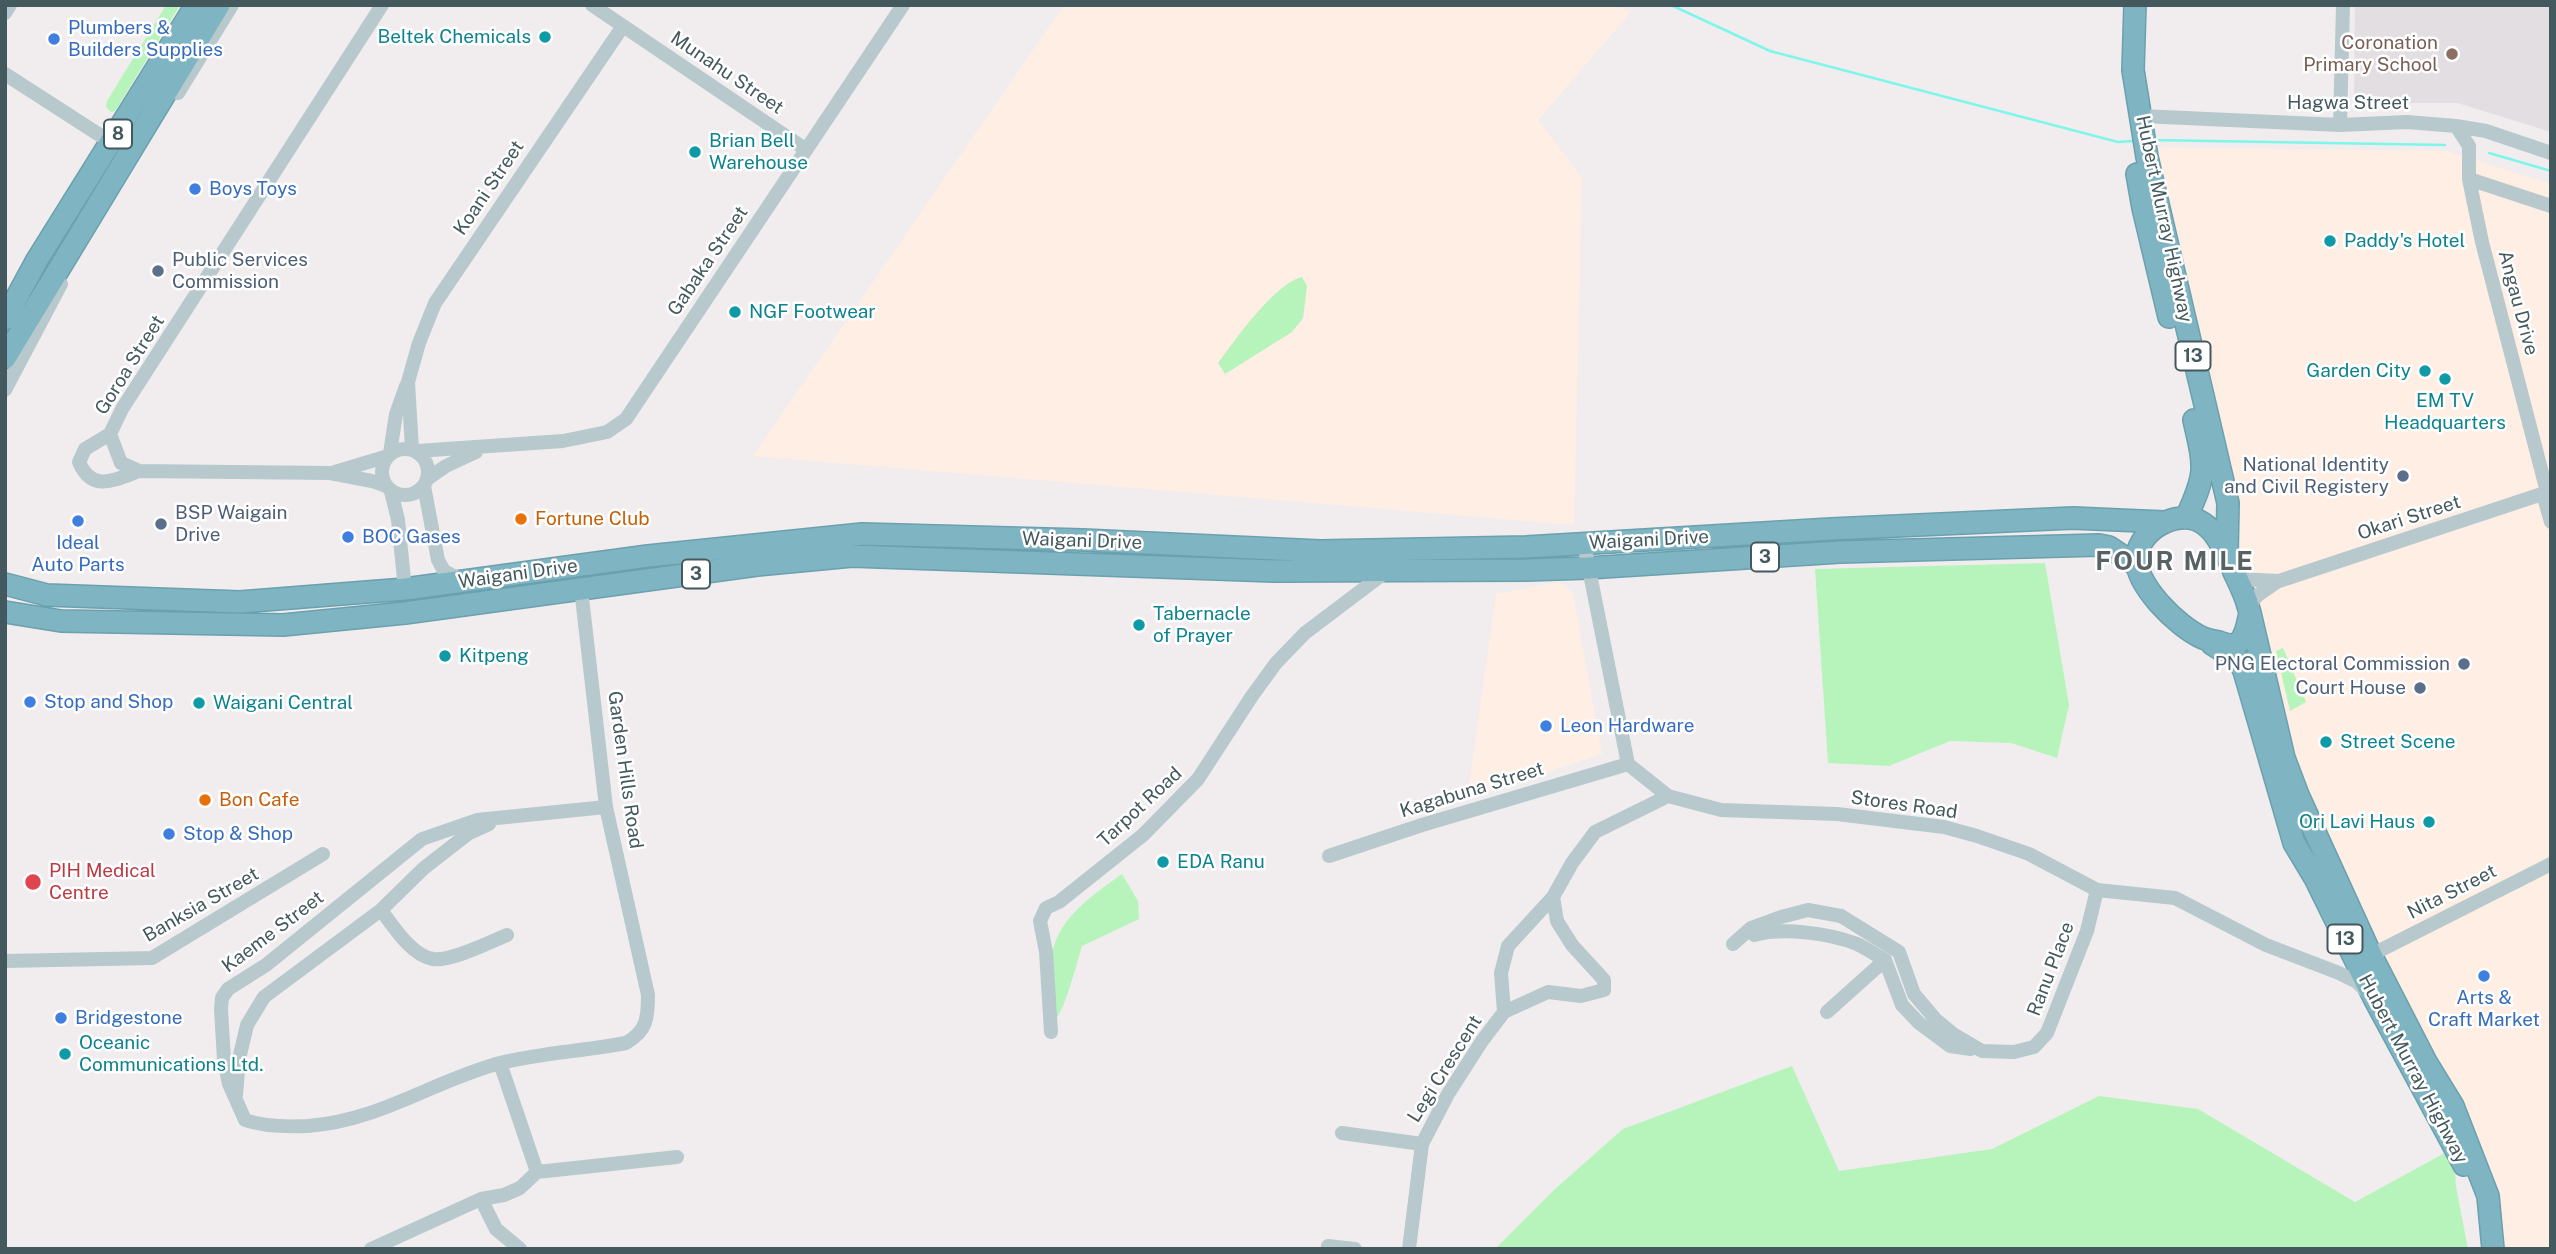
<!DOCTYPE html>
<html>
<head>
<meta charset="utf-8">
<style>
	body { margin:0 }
	#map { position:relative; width:2556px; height:1254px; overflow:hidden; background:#f1edee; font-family:"Public Sans",sans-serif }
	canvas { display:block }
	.frame { position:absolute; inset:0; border:7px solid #44595d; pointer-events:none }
</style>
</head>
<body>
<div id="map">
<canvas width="2556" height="1254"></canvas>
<div class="frame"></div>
</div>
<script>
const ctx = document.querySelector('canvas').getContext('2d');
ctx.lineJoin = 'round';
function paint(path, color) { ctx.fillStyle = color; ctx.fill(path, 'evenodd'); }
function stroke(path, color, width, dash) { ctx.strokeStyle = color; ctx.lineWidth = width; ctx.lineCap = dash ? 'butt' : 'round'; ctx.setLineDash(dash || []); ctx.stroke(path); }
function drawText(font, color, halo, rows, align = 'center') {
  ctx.font = font + ' "Public Sans",sans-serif'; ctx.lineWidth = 5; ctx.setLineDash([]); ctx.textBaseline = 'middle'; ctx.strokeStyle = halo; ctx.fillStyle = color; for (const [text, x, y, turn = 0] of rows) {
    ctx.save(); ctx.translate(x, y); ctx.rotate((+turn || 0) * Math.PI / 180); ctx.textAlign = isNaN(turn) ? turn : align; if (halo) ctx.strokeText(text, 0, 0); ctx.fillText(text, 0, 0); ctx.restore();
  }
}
const commercial = new Path2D(`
	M1064,5H1613L1631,12L1538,120L1582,178L1574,525L753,456Z
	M2155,147L2447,151L2551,184V862L2370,951L2292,765L2250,571L2235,533Z
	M1559,582L1573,593L1602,754L1467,799L1496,594Z
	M2551,868V1249H2502L2499,1198L2471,1136L2379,954Z`);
const education = new Path2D(`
	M2355,5H2551V132L2458,103H2354Z`);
const green = new Path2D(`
	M166,5H180L115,111L111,112L106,107L107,101Z
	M1302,277L1307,286L1303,318L1292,332L1225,374L1218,363C1236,339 1274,284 1302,277Z
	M2045,563L2069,705L2057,758L2011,743L1950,741L1889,766L1828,763L1815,569Z
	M2283,648L2306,702L2290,711L2276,651Z
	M1122,874L1138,901L1139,919L1082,946C1077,962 1065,1010 1056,1018C1054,1000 1051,982 1051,964C1052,922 1091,896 1122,874Z
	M1792,1066L1839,1171L1992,1149L2099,1096L2198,1109L2355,1202L2454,1148L2456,1187L2468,1249H1495L1555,1189L1623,1129Z`);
const stream = new Path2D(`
	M1671,5L1770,51L2118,142L2134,141
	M2151,140L2445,145
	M2489,153L2551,171`);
const minor = new Path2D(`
	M382,5L122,409L110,434L121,463L139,471L330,473L372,481L386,486
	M592,5L805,149
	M5,13L10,5
	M5,74L112,143
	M178,93L232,5
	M2141,116L2340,125L2407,122L2456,126L2486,131L2551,153
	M2340,125L2343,5
	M2456,126L2469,146V179L2482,242L2547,492
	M2469,179L2551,206
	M5,390L61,284
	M110,434L85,449L79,462C92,493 115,480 139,471
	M382 472a23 23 0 1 1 46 0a23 23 0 1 1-46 0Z
	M412,449L408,382L419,343L435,303L623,26
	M417,451L563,441L607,432L626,419L903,5
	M390,453L396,414L406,386
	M335,472L388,456
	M427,479L446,466L476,452
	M424,486L438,560L444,571L463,581
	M391,491L398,520L405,589
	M2543,494L2551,522
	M1584,544L1628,764L1668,796L1721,810L1837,814L1944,827L1977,836L2029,854L2097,890L2175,898L2266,945L2339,973L2357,982L2367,992
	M2237,579L2279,581L2551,491
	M581,589L606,807L648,995C648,1018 647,1031 626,1043C584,1051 541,1053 500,1063C433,1081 379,1121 308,1126C287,1127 265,1127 245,1120L229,1084L224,1060L221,1009L222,998L228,989L266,965L422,839L477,820L606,807
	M2248,606L2258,595L2278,581
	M1329,856L1422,825L1628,764
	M381,910C393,926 411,955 433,959C450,962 490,942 507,935
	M1754,935C1782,927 1829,933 1857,944C1866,948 1876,955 1885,960L1902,1005L1919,1023L1950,1046L1971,1049
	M1733,944L1751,928L1781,917L1808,910L1841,916L1899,952L1914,994L1936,1020L1953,1034L1982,1051L2014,1052L2034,1047L2047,1033L2087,931L2097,890
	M2371,955L2551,864
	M5,961L152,958L323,854
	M1504,1012L1501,973L1508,946L1553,897
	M1827,1012L1885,960
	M1051,1032L1046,952L1040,921L1046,908L1059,902L1143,835L1198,779L1252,696L1276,663L1305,633L1387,571
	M500,1063L537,1172
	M236,1095L239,1059L247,1025L264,997L381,910L424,868L469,833L489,824
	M1342,1133L1422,1144
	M481,1199L496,1229L520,1249
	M1328,1246L1355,1249
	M371,1249L481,1199L504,1195L520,1188L537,1172L677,1157
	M1409,1249L1422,1144L1448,1094L1482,1041L1504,1012L1548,992L1581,996L1604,990V980L1572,945L1557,921L1553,897L1572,863L1595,832L1668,796`);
const highway = new Path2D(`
	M2135,5L2133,70L2147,157L2228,503L2227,553
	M2137,174L2143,208L2169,317
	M5,319L37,260L196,5
	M5,358L219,5
	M2186,518C2207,473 2205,468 2194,420
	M5,584L47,595L240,602L405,589L648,556L862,534L1083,540L1320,551L1526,547L1831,529L2073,518L2164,522
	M5,612L61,621L283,625L405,613L757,565L852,556L1273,571L1526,570L1588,568L1840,552L2099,545L2109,547L2136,565
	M2250,613C2248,622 2246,636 2239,642C2233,647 2225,644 2219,642C2214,641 2208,640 2203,638C2179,628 2132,583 2137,555C2139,542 2150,529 2163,523C2205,504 2221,540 2234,572C2239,583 2245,594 2248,606L2250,613L2284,758L2298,795L2371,955L2426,1062L2453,1106L2488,1196L2493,1249
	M2212,644L2239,661L2244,671L2294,843L2315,878L2374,998L2464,1165`);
const markers = [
	[545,37,7,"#0f9aa8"],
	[54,39,7,"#3f7fe0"],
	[2452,54,7,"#8d6e63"],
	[695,152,7,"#0f9aa8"],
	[195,189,7,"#3f7fe0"],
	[2330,241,7,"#0f9aa8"],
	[158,271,7,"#5c6f8a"],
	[735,312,7,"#0f9aa8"],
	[2425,371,7,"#0f9aa8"],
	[2445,379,7,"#0f9aa8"],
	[2403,476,7,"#5c6f8a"],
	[521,519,7,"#e8710a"],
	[78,521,7,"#3f7fe0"],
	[161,524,7,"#5c6f8a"],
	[348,537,7,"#3f7fe0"],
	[1139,625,7,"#0f9aa8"],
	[445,656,7,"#0f9aa8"],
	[2464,664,7,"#5c6f8a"],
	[2420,688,7,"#5c6f8a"],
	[30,702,7,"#3f7fe0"],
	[199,703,7,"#0f9aa8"],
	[1546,726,7,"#3f7fe0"],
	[2326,742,7,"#0f9aa8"],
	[205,800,7,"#e8710a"],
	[2429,822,7,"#0f9aa8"],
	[169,834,7,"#3f7fe0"],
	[1163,862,7,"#0f9aa8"],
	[33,882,9,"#e0444e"],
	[2484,976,7,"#3f7fe0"],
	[61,1018,7,"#3f7fe0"],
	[65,1054,7,"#0f9aa8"]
];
const shields = [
	[118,134,28],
	[2193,356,35],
	[1765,557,28],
	[696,574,28],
	[2345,939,35]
];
const shieldNames = [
	["8",118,134],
	["13",2193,356],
	["3",1765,557],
	["3",696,574],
	["13",2345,939]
];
const shopNames = [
	["Plumbers &",68,28],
	["Builders Supplies",68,50],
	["Boys Toys",209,189],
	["BOC Gases",362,537],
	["Ideal",78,543,"center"],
	["Auto Parts",78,565,"center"],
	["Stop and Shop",44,702],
	["Leon Hardware",1560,726],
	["Stop & Shop",183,834],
	["Arts &",2484,998,"center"],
	["Craft Market",2484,1020,"center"],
	["Bridgestone",75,1018]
];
const cultureNames = [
	["Beltek Chemicals",531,37,"right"],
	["Brian Bell",709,141],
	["Warehouse",709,163],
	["Paddy's Hotel",2344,241],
	["NGF Footwear",749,312],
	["Garden City",2411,371,"right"],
	["EM TV",2445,401,"center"],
	["Headquarters",2445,423,"center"],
	["Tabernacle",1153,614],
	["of Prayer",1153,636],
	["Kitpeng",459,656],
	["Waigani Central",213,703],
	["Street Scene",2340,742],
	["Ori Lavi Haus",2415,822,"right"],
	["EDA Ranu",1177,862],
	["Oceanic",79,1043],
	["Communications Ltd.",79,1065]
];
const educationNames = [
	["Coronation",2438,43],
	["Primary School",2438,65]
];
const streetNames = [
	["Munahu Street",727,73,34],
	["Hagwa Street",2348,103],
	["Koani Street",489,188,-56],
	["Hubert Murray Highway",2164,219,78],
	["Gabaka Street",708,261,-56],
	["Angau Drive",2518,303,75],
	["Goroa Street",130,365,-58],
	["Okari Street",2409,518,-18],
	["Waigani Drive",1649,540,-3],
	["Waigani Drive",1082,541,2],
	["Waigani Drive",518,574,-8],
	["Garden Hills Road",625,770,82],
	["Kagabuna Street",1472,790,-17],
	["Stores Road",1904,805,8],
	["Tarpot Road",1140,807,-43],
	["Nita Street",2452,892,-27],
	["Banksia Street",201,905,-30],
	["Kaeme Street",273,932,-37],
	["Ranu Place",2051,969,-69],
	["Legi Crescent",1445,1069,-58],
	["Hubert Murray Highway",2413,1069,62]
];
const serviceNames = [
	["Public Services",172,260,"left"],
	["Commission",172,282,"left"],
	["National Identity",2389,465],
	["and Civil Registery",2389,487],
	["BSP Waigain",175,513,"left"],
	["Drive",175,535,"left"],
	["PNG Electoral Commission",2450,664],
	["Court House",2406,688]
];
const foodNames = [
	["Fortune Club",535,519],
	["Bon Cafe",219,800]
];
const healthNames = [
	["PIH Medical",49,871],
	["Centre",49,893]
];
const districtNames = [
	["FOUR MILE",2175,562]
];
paint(commercial, '#feeee4');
paint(education, '#e2dee1');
paint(green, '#b6f4bb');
stroke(stream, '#7ef6e9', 2.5);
stroke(highway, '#6ba0ae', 24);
stroke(minor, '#b7c9cd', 14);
stroke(highway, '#7fb5c2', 21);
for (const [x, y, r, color] of markers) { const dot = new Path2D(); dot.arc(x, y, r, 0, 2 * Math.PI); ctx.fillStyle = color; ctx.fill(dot); stroke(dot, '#fff', 2.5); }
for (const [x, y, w] of shields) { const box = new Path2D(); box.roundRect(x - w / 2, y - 14.5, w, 29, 5); ctx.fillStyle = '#fff'; ctx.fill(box); stroke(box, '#44595d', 2); }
drawText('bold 18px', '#44595d', null, shieldNames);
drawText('19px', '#366cbe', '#fff', shopNames, 'left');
drawText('19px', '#0d838f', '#fff', cultureNames, 'left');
drawText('19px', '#785e54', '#fff', educationNames, 'right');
drawText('19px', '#44595d', '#fff', streetNames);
drawText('19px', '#4e5e75', '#fff', serviceNames, 'right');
drawText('19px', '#c56008', '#fff', foodNames, 'left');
drawText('19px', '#be3a42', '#fff', healthNames, 'left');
ctx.letterSpacing = '2px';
drawText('bold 26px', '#596163', '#fff', districtNames);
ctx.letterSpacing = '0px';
</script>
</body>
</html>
